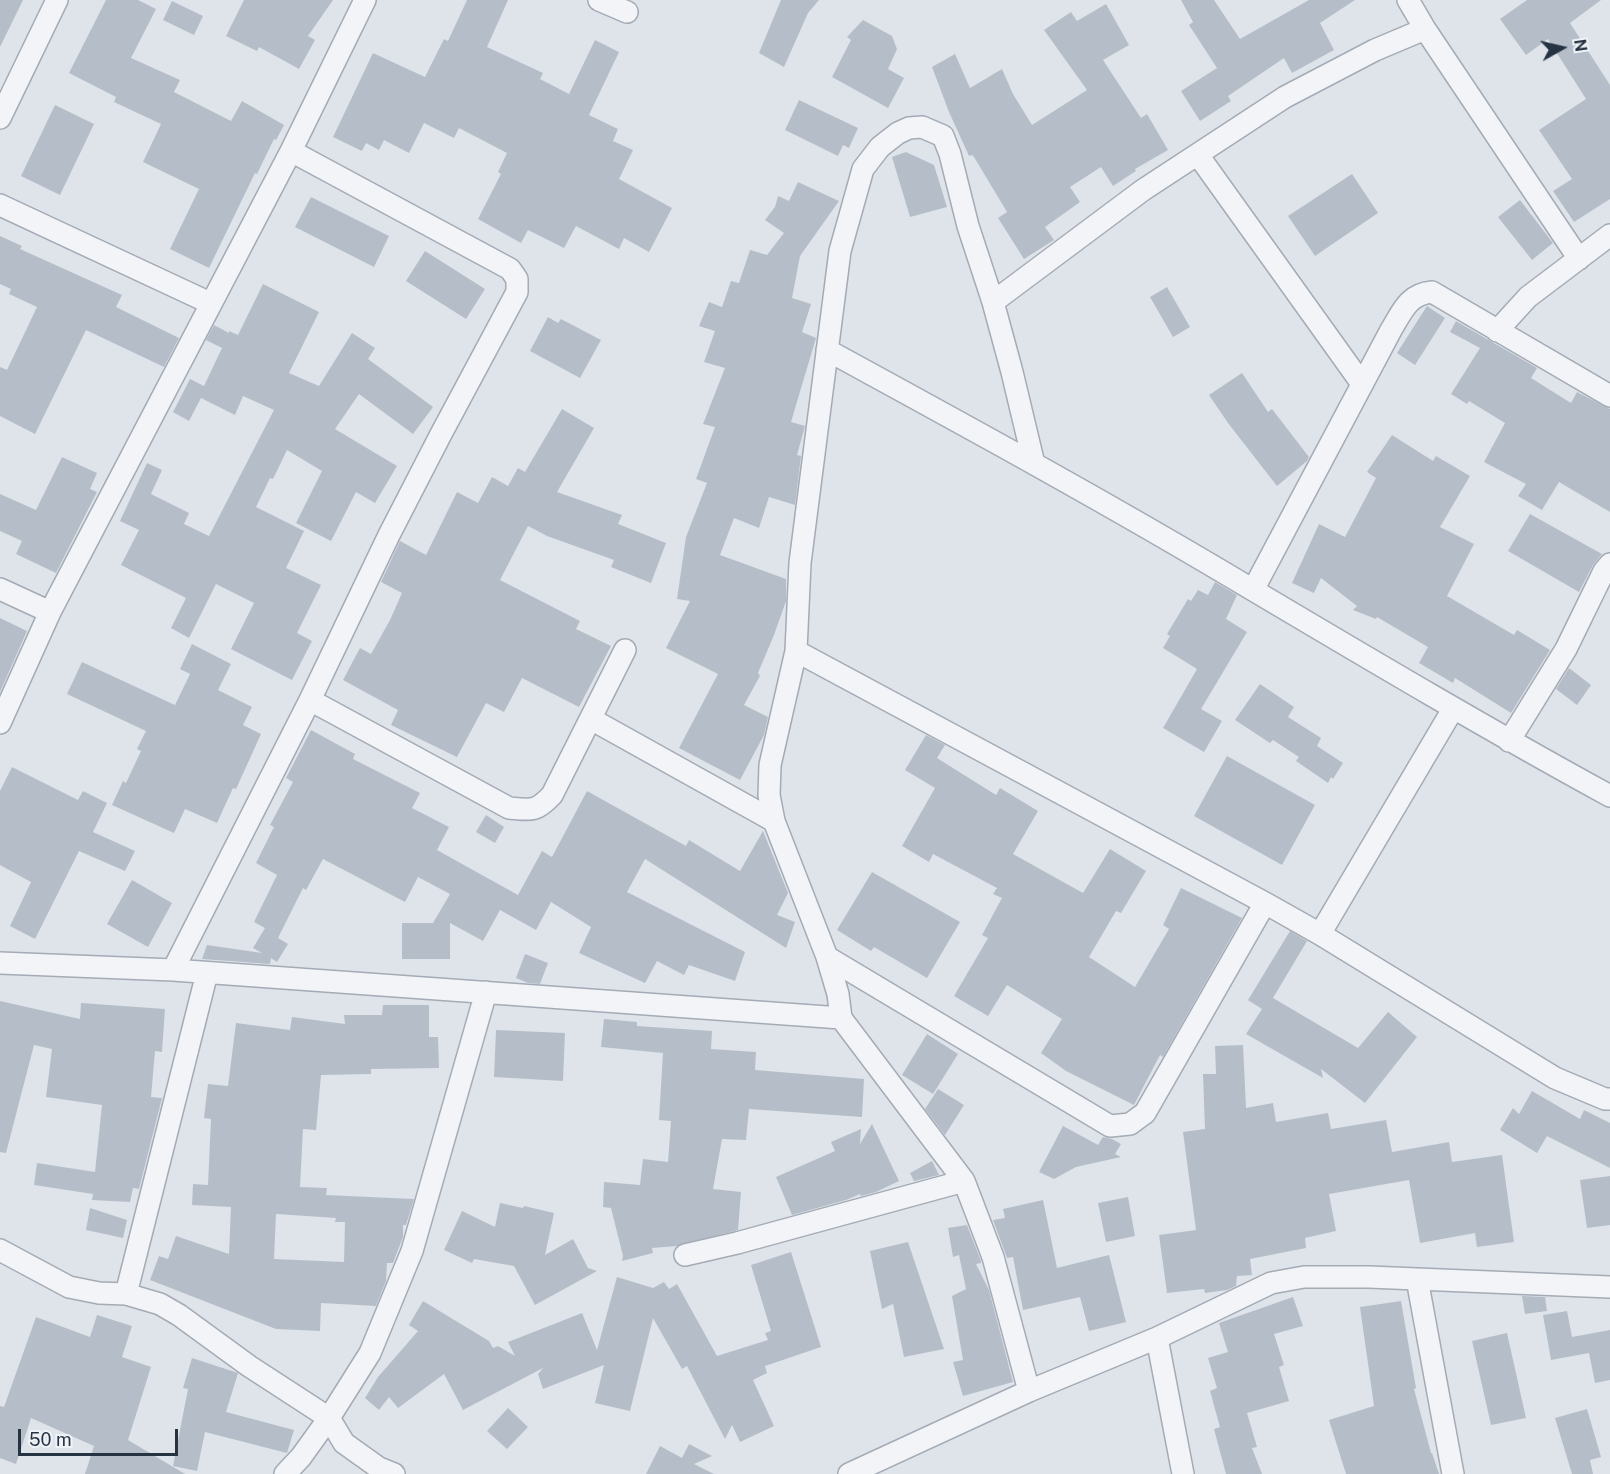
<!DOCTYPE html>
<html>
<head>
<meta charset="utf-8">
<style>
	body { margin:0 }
	#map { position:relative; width:1610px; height:1474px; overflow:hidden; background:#dfe4ea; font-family:"Public Sans",sans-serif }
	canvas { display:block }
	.north { position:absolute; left:1532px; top:18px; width:60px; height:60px; -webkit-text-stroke:4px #eff3f7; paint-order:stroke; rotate:82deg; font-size:16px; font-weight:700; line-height:24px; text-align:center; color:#263343 }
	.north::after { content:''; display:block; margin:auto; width:21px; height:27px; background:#263343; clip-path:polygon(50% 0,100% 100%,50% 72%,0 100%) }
	.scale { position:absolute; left:18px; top:1429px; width:160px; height:27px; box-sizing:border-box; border:3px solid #263343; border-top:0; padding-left:8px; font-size:18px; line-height:21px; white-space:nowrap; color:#263343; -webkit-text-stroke:4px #eff3f7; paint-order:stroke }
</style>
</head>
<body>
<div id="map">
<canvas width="1610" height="1474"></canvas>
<div class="north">N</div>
<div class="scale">50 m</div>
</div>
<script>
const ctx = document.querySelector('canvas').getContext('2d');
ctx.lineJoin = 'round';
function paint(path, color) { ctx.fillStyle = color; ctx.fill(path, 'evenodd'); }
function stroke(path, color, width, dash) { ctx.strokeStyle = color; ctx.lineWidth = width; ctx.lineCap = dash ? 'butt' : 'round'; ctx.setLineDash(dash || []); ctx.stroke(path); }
const building = new Path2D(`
	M0,0H23L0,47Z
	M106,0H138L156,9L131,58L180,80L174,92L231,121L242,101L284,125L276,140L274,139L257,174L255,173L209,268L170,249L199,189L143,162L161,124L114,102L116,97L69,73Z
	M244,0H333L308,36L315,40L299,69L259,47L257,51L226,36Z
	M467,0H508L487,47L543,73L540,79L569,94L595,40L619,52L589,115L618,129L613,141L633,150L619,179L672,208L649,252L624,238L619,249L576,226L564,248L528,230L521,243L478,219L501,174L498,172L507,153L459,128L454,138L424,123L409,153L384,140L379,150L366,143L362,151L333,137L373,53L425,77L444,39L448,41Z
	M781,0H819L808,13L784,67L759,53Z
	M1181,0H1214L1240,39L1309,0H1355L1320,23L1334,50L1292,73L1284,58L1228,96L1231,101L1200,121L1181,91L1217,68L1189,25L1193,22Z
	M1527,0H1601L1570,23L1610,85V199L1574,222L1553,191L1572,179L1539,130L1586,99L1548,39L1526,55L1500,19Z
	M172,1L203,16L194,35L163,20Z
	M1106,4L1129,45L1103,60L1141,118L1147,114L1168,150L1135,169L1136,171L1113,186L1101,167L1070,187L1080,202L1045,227L1054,240L1024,259L998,218L1007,212L974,157L972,155L969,156L949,112L932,67L955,54L970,88L1002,69L1013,94L1032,125L1087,90L1044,30L1071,12L1077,21Z
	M863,20L892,36L897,49L888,69L904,78L888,108L832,77L851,40L847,37Z
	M799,100L858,128L849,148L843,145L838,156L785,130Z
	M55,105L94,124L60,195L21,176Z
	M906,152L934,165L947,207L910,217L892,157Z
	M1352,174L1378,213L1315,256L1288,216Z
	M798,182L839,201L800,256L792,298L811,304L802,332L816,338L791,422L805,426L797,455L801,456L795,505L769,497L759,528L734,518L720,555L786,579V601L774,635L758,673L760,676L744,705L768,717L764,735L740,780L679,748L718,674L666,648L690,601L677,599L686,537L707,483L696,479L715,427L703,424L725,368L704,362L715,331L699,326L709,302L722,307L731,281L739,283L750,250L767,255L784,233L765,220L775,207L778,196L789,201Z
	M311,197L389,236L374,267L295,227Z
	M1520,200L1553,243L1532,260L1498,217Z
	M0,236L22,246L20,249L122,295L116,307L179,338L164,367L86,330L35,434L0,416V367L7,370L37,307L9,294L11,289L0,284Z
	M425,251L485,289L466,319L406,281Z
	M263,284L319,312L289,373L319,386L352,333L375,348L368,359L433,407L413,434L359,394L335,429L397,466L375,503L356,492L331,541L296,523L322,471L287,450L273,479L270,478L256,507L304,531L286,568L321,585L297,633L312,641L292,680L231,649L254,603L216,584L189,638L171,628L186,598L121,565L139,530L120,521L147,463L162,470L151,494L189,513L184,524L209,536L274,410L243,396L235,415L201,398L189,421L173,412L190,379L204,386L222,348L206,340L214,325L229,333V331L238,335Z
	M1167,287L1190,327L1173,337L1150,297Z
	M1427,306L1445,318L1415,365L1397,353Z
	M548,317L558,323L561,319L601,340L580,378L530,351Z
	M1456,321L1537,368L1531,378L1571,403L1577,392L1610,409V512L1559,482L1542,510L1518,496L1526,484L1484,462L1505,423L1469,401L1467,404L1451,394L1480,348L1450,332Z
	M1242,373L1268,412L1272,409L1309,457L1307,461L1277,486L1228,423L1209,395Z
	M562,409L594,428L557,492L622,515L618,524L666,543L651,583L611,567L614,560L547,536L528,526L500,580L580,621L576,629L611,646L579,707L522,678L504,712L486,703L457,757L391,725L398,710L343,680L360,648L371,654L390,620L402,593L381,582L400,541L426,555L457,492L478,503L492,477L508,486L518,468L525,472Z
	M1392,435L1433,461L1436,456L1470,476L1440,527L1474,544L1447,596L1514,635L1517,630L1550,650L1511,713L1455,678L1453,683L1419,663L1428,647L1377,617L1376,619L1353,610L1357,606L1321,578L1314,593L1292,583L1319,524L1345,537L1376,478L1367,472Z
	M62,457L97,473L90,489L97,492L56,573L16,554L22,541L0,531V494L36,510Z
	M1530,514L1602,554L1593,565L1579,592L1508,551Z
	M1215,582L1237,595L1226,619L1247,632L1201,709L1222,721L1204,752L1163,728L1197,669L1163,648L1170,636L1167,634L1188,599L1191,601L1198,590L1208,595Z
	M0,618L27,631L0,692Z
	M192,644L231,664L218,690L252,707L243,725L261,734L236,789L233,788L217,823L185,809L174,833L112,805L123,781L126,783L141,751L137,749L146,731L67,694L82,662L175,705L190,674L180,669Z
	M1569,668L1591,685L1577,705L1556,689Z
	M1260,684L1294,707L1288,717L1321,738L1317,746L1343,763L1333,779L1331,777L1328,783L1296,761L1299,757L1273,740L1270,743L1235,720Z
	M311,730L355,754L353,759L420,793L412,808L449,827L437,850L518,895L542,851L552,857L587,791L686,846L689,840L740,871L763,831L788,893L777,915L795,922L786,948L645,859L627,892L745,952L735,981L689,965L684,975L657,961L645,983L579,953L591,927L551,902L536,930L500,910L483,941L450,923V959H402V923H433L450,894L418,877L405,902L323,859L306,890L303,888L278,938L288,944L277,962L271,958L270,964L202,959L207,945L262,953L253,948L265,928L254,922L277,875L256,863L274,827L270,825L293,782L286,778Z
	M926,735L945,745L937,758L996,795L1000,788L1038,811L1013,854L1083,893L1110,849L1146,871L1121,913L1116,911L1089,957L1135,987L1169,929L1163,925L1181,888L1242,918L1163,1057L1160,1055L1134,1105L1066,1071L1041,1053L1062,1019L1007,985L988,1016L954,996L988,938L982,935L1002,898L993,894L997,888L933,854L929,862L902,846L935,788L905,770Z
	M1227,756L1315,805L1282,865L1194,816Z
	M12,767L78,800L83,791L107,803L93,832L135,851L125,871L79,851L35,939L10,926L31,882L0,865V791Z
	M486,815L504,827L495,843L476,832Z
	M872,872L960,922L927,978L874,947L871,951L837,930Z
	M132,880L172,903L148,947L107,924Z
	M1290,931L1307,941L1273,998L1358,1048L1388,1012L1417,1037L1365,1103L1321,1069L1323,1078L1246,1034L1262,1009L1248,1000Z
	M525,954L548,963L540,984L528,983L516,978Z
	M0,1001L80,1019L81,1003L165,1009L162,1052L155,1051L151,1097L162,1098L139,1189L133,1188L130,1202L92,1200L93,1194L34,1185L37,1163L95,1172L102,1105L46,1097L52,1049L34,1045L6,1153L0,1152Z
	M383,1005H429V1037H438L439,1068L371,1069V1074L321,1075L316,1130L303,1129L300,1187L327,1188L326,1195L414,1199L406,1225H403V1237L393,1263H387L386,1281L376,1306L321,1303L320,1331L276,1329L150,1280L159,1256L168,1259L176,1236L229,1254L231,1207L192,1205L193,1184L208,1185L211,1119L204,1118L208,1084L228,1086L236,1023L290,1030L292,1017L345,1024L344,1015H382ZM276,1214L336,1218L335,1222H345L344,1262L274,1259Z
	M604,1019L637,1022V1026L712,1031L711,1049L756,1052L755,1070L864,1079L862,1117L749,1109L746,1140L722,1139L713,1189L741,1192L738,1230L677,1246L652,1248L653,1253L622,1261L623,1256L611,1208L603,1207L604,1182L640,1185L643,1159L668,1162L671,1121L659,1120L663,1053L601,1047Z
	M496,1030L565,1033L563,1081L494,1077Z
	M927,1034L958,1054L933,1094L902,1075Z
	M1243,1045L1246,1108L1273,1103L1276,1122L1328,1113L1331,1129L1386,1120L1392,1152L1449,1142L1452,1162L1502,1155L1514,1242L1477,1247L1475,1233L1420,1243L1409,1180L1329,1194L1336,1231L1305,1238L1306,1248L1250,1259L1252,1275L1237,1276L1236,1286L1227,1290L1205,1293L1204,1289L1167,1293L1159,1235L1196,1230L1183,1132L1205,1129L1203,1074H1216L1215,1046Z
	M938,1089L964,1105L945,1135L925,1109Z
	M1532,1091L1580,1119L1584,1110L1610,1123V1168L1547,1136L1537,1153L1500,1130L1513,1108L1519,1114Z
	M872,1124L899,1181L876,1192L861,1196L860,1194L846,1200L792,1215L776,1177L835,1151L831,1142L861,1129L860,1144Z
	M1063,1126L1098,1145L1103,1137L1112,1139L1121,1144L1115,1154L1121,1157L1076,1167L1054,1179L1039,1172Z
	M932,1161L939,1175L914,1181L910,1173Z
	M1610,1176V1225L1587,1228L1580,1180Z
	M1128,1197L1135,1236L1106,1242L1098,1203Z
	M1043,1200L1057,1268L1109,1255L1126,1322L1089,1331L1080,1297L1023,1310L1013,1257L1007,1258L993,1220L1005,1218L1003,1209Z
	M500,1203L523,1208L524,1206L554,1213L545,1255L573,1239L588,1268L597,1271L535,1305L514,1266L474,1259L472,1263L444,1250L462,1211L495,1227Z
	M90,1208L127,1220L123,1238L86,1230Z
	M967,1225L981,1261V1263L976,1264L989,1290L1013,1382L963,1396L953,1362L963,1360L952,1296L966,1289L959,1255L953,1257L948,1228Z
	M908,1242L944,1349L904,1357L893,1304L882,1309L870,1251Z
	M791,1252L821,1347L765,1366L767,1373L753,1380L774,1426L740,1442L732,1425L725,1439L687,1366L682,1369L653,1318L630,1411L595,1403L604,1365L543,1389L538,1374L543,1368L463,1410L444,1374L398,1408L389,1397L379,1410L365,1398L378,1377L418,1331L409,1325L423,1301L489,1341L493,1348L498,1346L515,1356L508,1342L582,1313L597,1350L617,1277L653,1288L664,1282L669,1289L677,1284L717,1356L768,1340L765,1333L771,1331L751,1265Z
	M1522,1296L1545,1297L1547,1311L1525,1314Z
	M1293,1297L1303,1326L1274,1334L1284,1365L1279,1367L1289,1401L1247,1413L1257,1447L1252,1448L1262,1474H1226L1214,1429L1220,1427L1210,1391L1217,1388L1208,1358L1228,1352L1219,1323Z
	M1401,1301L1416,1388L1414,1389L1431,1453H1432L1439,1474H1346L1329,1420L1374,1406L1360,1307Z
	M1567,1311L1572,1337L1610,1330V1380L1595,1383L1589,1353L1551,1360L1543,1315Z
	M97,1315L132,1326L122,1357L151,1367L128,1440L185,1474H85L94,1446L31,1418L16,1464L0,1458V1406L4,1407L36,1317L90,1337Z
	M1507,1333L1526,1418L1491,1425L1472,1341Z
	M192,1358L238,1373L226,1412L294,1430L287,1453L205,1432L197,1471L173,1466L188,1389L183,1388Z
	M508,1408L528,1427L507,1449L487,1431Z
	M1587,1409L1601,1457L1590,1460L1593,1474H1572L1555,1418Z
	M689,1444L712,1456L694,1464L714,1474H646L660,1446L682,1458Z`);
const minor = new Path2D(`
	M599,0L627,12
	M1408,0L1425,29L1579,259
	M0,118L57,0
	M1198,155L1362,384
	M0,205L210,303
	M993,302L1143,190L1285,97L1375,50L1425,29
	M1497,331L1528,297L1610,235
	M827,350C970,428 1113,506 1253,590C1371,660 1489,730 1610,796
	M0,589L50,612
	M1253,590L1391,330C1402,312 1408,294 1432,292L1610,396
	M796,651L1265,903L1320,934L1555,1078L1605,1099H1610
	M310,700L509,808C532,810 536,812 552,795L625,650
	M591,719L774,821
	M0,723L50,612L291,151L365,0
	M1509,741L1566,649L1604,571L1610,564
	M1320,934L1453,709
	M827,957L1110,1126L1130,1124L1145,1113L1265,903
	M0,963L173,970L841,1018
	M173,970L310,700L389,535L441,434L517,292V279L510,269L291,151
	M964,1181L841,1018L838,994L827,957L774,821L769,795L770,765L796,651L800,563L840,251L863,169L880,147L898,133L909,128L922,127L943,136L950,154L968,226L993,302L1012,372L1034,464
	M0,1250L69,1287L99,1293L126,1294L160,1304L179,1315L249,1366L329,1418L301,1457L285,1474
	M685,1255L737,1243L964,1181L993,1257L1029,1391
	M1417,1279L1453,1474
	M126,1294L207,973
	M1157,1338L1183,1474
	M394,1474L379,1468L344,1443L329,1418L370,1353L412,1251L486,992
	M849,1474L1029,1391L1157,1338L1271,1283L1304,1277H1369L1610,1287`);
paint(building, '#b5bec8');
stroke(minor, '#a4abb5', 24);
stroke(minor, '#f2f4f8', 21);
</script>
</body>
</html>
